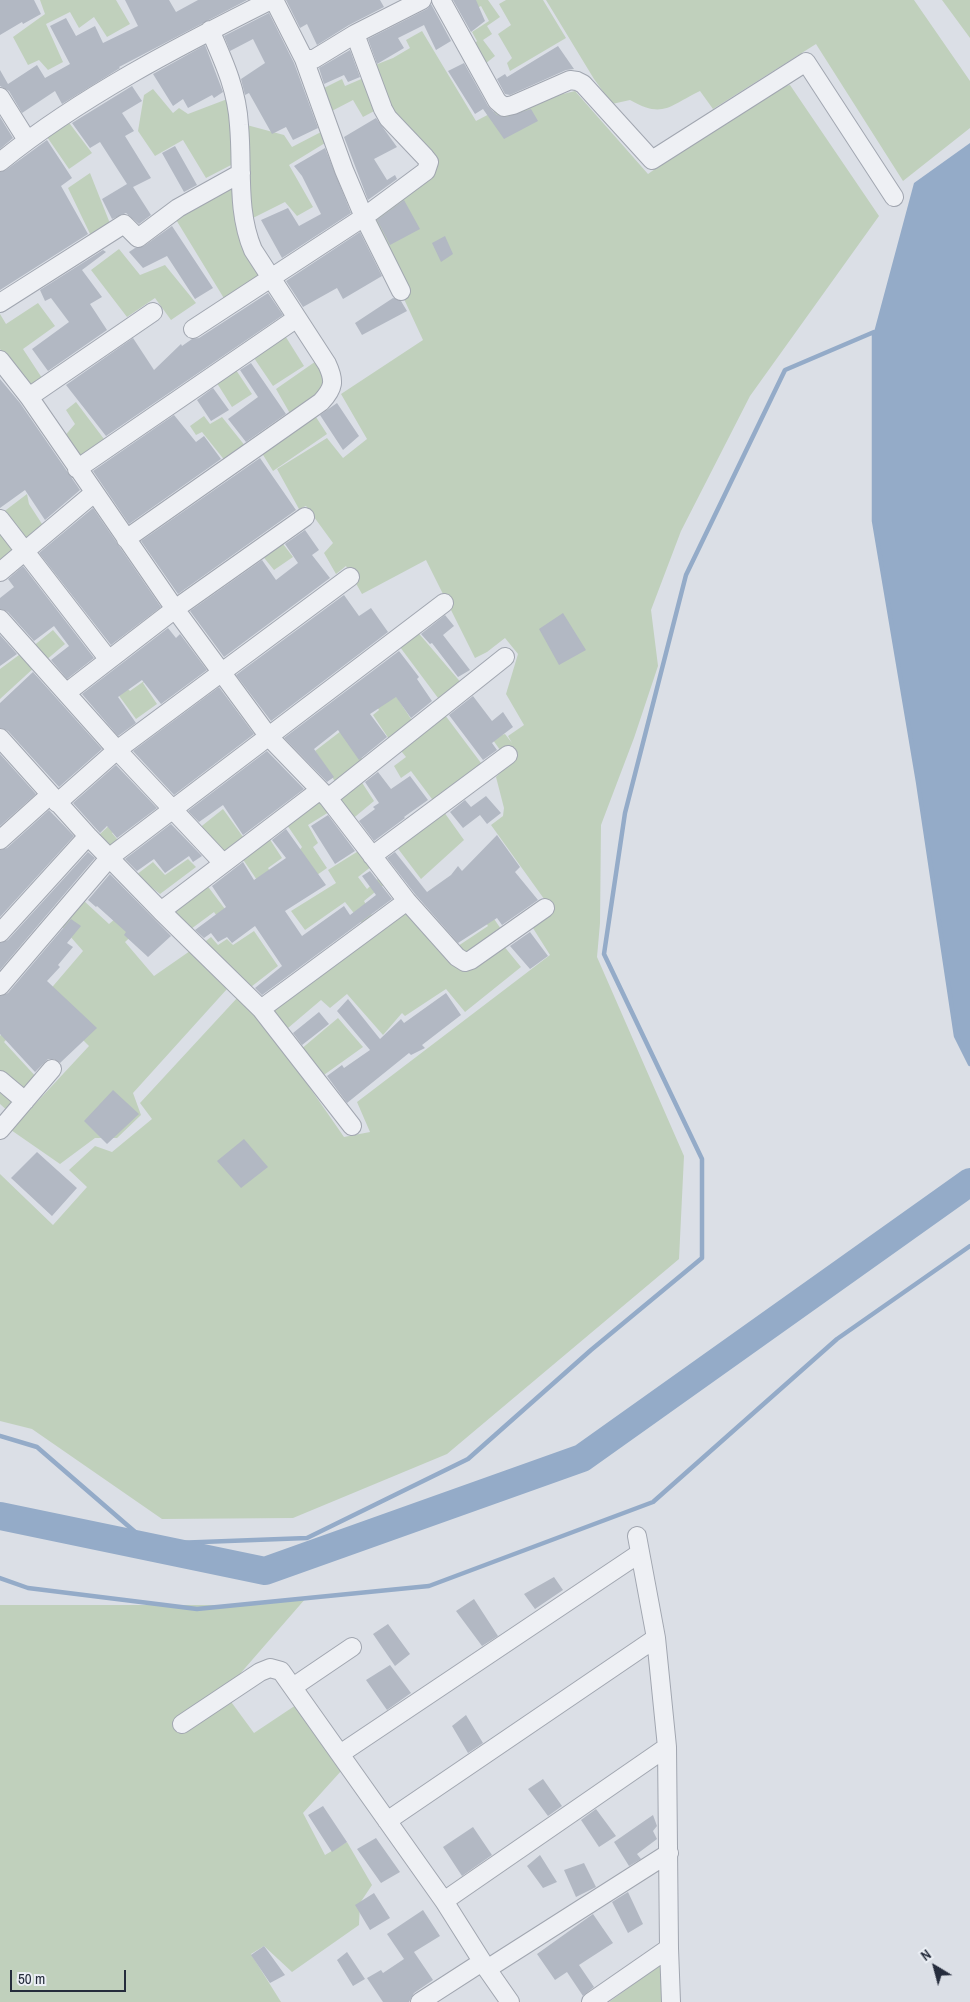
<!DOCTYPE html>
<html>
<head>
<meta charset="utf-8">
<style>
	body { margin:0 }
	#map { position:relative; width:970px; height:2002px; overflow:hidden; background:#dbdfe6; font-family:"Archivo Narrow",sans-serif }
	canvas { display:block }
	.north { position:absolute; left:910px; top:1942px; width:50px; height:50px; -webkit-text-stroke:4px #eaeef4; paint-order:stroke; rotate:323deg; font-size:14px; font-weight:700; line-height:20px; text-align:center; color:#252c3c }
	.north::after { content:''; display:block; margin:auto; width:18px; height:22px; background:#252c3c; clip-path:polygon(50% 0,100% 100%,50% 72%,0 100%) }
	.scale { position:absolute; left:10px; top:1970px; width:116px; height:22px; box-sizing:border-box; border:2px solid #252c3c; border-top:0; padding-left:6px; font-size:15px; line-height:18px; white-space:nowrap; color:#252c3c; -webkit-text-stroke:4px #eaeef4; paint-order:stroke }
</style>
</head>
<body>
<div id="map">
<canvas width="970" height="2002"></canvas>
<div class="north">N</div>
<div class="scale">50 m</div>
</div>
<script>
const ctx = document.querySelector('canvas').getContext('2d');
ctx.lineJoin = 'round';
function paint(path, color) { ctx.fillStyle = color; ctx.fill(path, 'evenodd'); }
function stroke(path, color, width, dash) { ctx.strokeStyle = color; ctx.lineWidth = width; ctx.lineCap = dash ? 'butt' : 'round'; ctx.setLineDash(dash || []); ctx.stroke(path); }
const green = new Path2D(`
	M40,0H116L130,24L107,37L94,17L79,28L70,12L46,24L63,62L48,70L39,60L28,65L13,37L45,14Z
	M476,0H488L500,17L487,26L492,34L483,40L495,56L485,64L474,45L477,41L472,32L489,21L481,6L477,8H463Z
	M506,0H543L566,38L510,71L507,63L512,58L498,34L511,25L499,4Z
	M546,0H914L970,81V128L903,181L816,44L713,109L700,91C669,106 663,119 630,100L612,104L594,79Z
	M942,0H970V38Z
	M422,31L476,121L495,111L575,91L648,174L768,89L790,85L879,216L750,396L681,531L651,610L658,666L634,738L601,825L600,923L597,957L684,1156L679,1259L447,1454L293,1518L162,1519L32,1429L0,1421V1174L53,1225L87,1187L69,1170L95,1146L112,1152L152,1119L140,1103L238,997L258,1013L344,1137L370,1132L357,1102L550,955L531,925L552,910L491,825L503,816L504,808L496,777L518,754L514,747L503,754L485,729L499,736L505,734L512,743L508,736L524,725L506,694L518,654L505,638L487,652L475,658L426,560L362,594L346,566L336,574L324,553L333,543L306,506L299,509L277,469L327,438L343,458L367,439L341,394L423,340L366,217L433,171L393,118L370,67L393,58L410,48L406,40Z
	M366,77L378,109L363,117L353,100L328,113L318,91L342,79L345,86Z
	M153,89L173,113L179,108L188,114L230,98L233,164L206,178L183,140L155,156L138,131L144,95Z
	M67,120L92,153L69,169L45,134Z
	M243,124L284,135L292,147L321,132L325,143L289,165L313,207L297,216L285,202L247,221Z
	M90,173L111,226L92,238L68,188Z
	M236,183L262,276L225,300L175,218Z
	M119,249L140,275L165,265L196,303L171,320L155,298L127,317L91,270Z
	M38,303L55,326L23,349L42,378L28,387L0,349V314L6,324Z
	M284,334L304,366L273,386L252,355Z
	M319,359L328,385L292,417L276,389Z
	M234,367L252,394L232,407L215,380Z
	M76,402L107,443L78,461L62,439L75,424L66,410Z
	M314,414L327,434L273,471L260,450Z
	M204,416L210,424L222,417L246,447L226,462L202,432L196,435L190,426Z
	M27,494L29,504L44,527L27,542L2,513Z
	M0,525L20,548L0,565Z
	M280,540L293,557L274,570L261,554Z
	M415,629L463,685L441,702L397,643Z
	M53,630L65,644L45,661L32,647Z
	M23,652L36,666L0,699V669Z
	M168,664L143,683L157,704L136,719L117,693L125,686L130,691Z
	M392,690L415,725L391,742L373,715L379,710L375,703Z
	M442,711L484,767L435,803L411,771L401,778L394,766L406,757L397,746Z
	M341,731L366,764L338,786L315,751Z
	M359,778L374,801L350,821L333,797Z
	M317,796L329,812L308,825L318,843L313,847L327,868L314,877L298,852L302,847L285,822Z
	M134,802L142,811L112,833L122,845L112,853L99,835Z
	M223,809L246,841L224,859L198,829Z
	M444,812L464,840L421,879L396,846Z
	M267,835L282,858L268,868L290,905L280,914L242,858Z
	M360,850L372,866L358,877L367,889L381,876L385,884L364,901L375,921L365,927L345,902L305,930L291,911L336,883L328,870Z
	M188,859L196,867L160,894L136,875L153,862L165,875Z
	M206,884L231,917L222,923L214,912L191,929L170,910Z
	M83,900L109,924L136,901L149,920L125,942L154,976L190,951L227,989L133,1093L141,1115L117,1138H95L60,1164L11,1130L89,1046L42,999L83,951L62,927Z
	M406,907L464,972L503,945L521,967L465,1012L446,989L405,1016L402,1013L383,1035L347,994L330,1008L321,1000L288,1028L273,1011Z
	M488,910L503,932L467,957L455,948L488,926L481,915Z
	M254,931L278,966L247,990L202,944L211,937L218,945L227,939L233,945Z
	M33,1012L4,1042L39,1080L24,1097L0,1075V1036L16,1015Z
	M338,1018L363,1047L321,1077L300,1050Z
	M0,1084L20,1101L10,1113L0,1104Z
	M306,1598L219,1698L229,1699L254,1733L299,1703L342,1770L303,1813L325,1855L347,1842L372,1885L360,1903L359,1925L292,1972L264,1946L251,1954L281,2002H0V1605H232Z
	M664,1962V2002H609Z`);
const water = new Path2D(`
	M970,143V1064L956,1036L918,782L874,521V332L914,183Z`);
const stream = new Path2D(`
	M0,1436L37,1447L149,1544L307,1538L468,1459L591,1350L702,1258V1159L604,954L625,813L686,575L785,370L874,332V521L918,782L956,1036L970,1064
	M0,1578L28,1588L197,1609L429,1586L653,1502L837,1339L970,1246`);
const river = new Path2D(`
	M0,1516L265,1571L582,1458L970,1182`);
const building = new Path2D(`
	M0,0H34L41,14L23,24L22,22L0,35Z
	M125,0H169L176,12L198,0H247L119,67L120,68L62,104L55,91L22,113L9,91L0,86V70L8,84L37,65L45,78L70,64L50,26L66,18L76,36L95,26L103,43L138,26Z
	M286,0H380L384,7L349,25L317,45L307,24L300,28Z
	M453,0H476L485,21L471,32Z
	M431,4L451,41L436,50L424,25L398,38L404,48L377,64L368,39L427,9Z
	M269,13L294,63L318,128L293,140L286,127L272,134L249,93L245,95L241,79L265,63L253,39L230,51L224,36Z
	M205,45L223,92L214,98L212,95L188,108L183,99L173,106L153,74Z
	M558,46L574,69L566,70L510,95L505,94L497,79L505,74L507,77Z
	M350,50L360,77L348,82L344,75L324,84L319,68Z
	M464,63L488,106L497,115L506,117L531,109L538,121L504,139L483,109L475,114L448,71Z
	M132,86L142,101L122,113L134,131L125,136L151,178L133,187L151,215L139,224L126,213L112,219L102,199L127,184L100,142L90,148L72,123Z
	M0,117L13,138L0,149Z
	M376,118L397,147L374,159L387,180L395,175L397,179L368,200L344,137Z
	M47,140L72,178L61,186L88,234L0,290V172L6,170Z
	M175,146L197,185L184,192L162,153Z
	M325,148L351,213L282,258L261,220L288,208L299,226L321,214L302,176L294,166Z
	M404,200L420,229L390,245L377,220Z
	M172,226L213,288L195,299L167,256L143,268L129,252L135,248L144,246Z
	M360,232L382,276L343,299L337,288L303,307L286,281Z
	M445,236L453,254L441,262L432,243Z
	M103,250L106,252L82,270L102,297L90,304L107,330L48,371L32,349L69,322L51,298L45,301L40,290Z
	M268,293L283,315L106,436L66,385L133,338L154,370L181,344L182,346L192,339L199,338Z
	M393,298L401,301L407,311L362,335L355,323Z
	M251,363L286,414L246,442L228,419L258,397L240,370Z
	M0,379L20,403L80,490L45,520L25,490L0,508Z
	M213,388L229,410L211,421L197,400Z
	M337,403L359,436L343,450L320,415Z
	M174,415L196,442L204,436L221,459L129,524L93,471Z
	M260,458L296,510L178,594L141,541Z
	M93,508L161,607L111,645L39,553Z
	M305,530L319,550L312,555L330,578L224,657L190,611L262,560L276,580L298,563L285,544Z
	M23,566L94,658L67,679L51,660L69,646L54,626L34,641L8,612L0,609V598L14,587L8,579Z
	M344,595L359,616L371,608L388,632L271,721L236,675Z
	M563,613L586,650L559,665L539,629Z
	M445,615L454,626L443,635L470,670L458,677L432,643L430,644L421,634Z
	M168,628L176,638L180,634L207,670L161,704L142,680L118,697L136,723L118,736L82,694Z
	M0,635L17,654L0,666Z
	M399,651L419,677L417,679L432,701L411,718L396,697L370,714L387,737L359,760L338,730L314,749L334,777L327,782L284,738Z
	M33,672L102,749L59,787L8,731L0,728V703Z
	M219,687L254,734L174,795L133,751Z
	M473,696L492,721L503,712L513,727L492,743L497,750L483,760L449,715Z
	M267,751L304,789L243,835L223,805L199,822L188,811Z
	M0,754L36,794L0,826Z
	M116,765L157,808L117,838L107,826L100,833L73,803Z
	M378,772L391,789L410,776L428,800L404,817L405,818L374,841L359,821L375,809L373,807L379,803L365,782Z
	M486,796L501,813L487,824L480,815L463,828L450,812L465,800L471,807Z
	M49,810L74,836L0,917V850L7,848Z
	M328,815L355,851L335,864L311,826Z
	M171,824L202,856L193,862L189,856L165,873L154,859L137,871L125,859Z
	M286,829L326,885L285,911L302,936L344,906L350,915L376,895L362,876L370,871L392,899L262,995L255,988L282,966L255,926L232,943L227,937L218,942L211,933L204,938L195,930L226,907L212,886L243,862L254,880L286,858L272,840Z
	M497,835L520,867L515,872L538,900L502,925L497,918L458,943L415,894L387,858L395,852L427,892L451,875L458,866L462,871Z
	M88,852L95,858L0,970V943L8,940Z
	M110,874L171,936L148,957L124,935L126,932L97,906L96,907L88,900Z
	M71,919L81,926L67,943L73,947L58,965L60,967L47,981L97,1028L60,1063L54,1059H48L35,1072L0,1034V996L8,993Z
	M530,932L548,956L530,969L510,946Z
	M446,993L461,1015L422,1045L425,1048L411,1055L409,1053L347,1103L327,1076L342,1065L344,1068L370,1050L337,1011L348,999L380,1039L401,1019L404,1023Z
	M319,1012L329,1024L302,1045L293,1033Z
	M113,1090L139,1114L107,1144L84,1121Z
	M244,1139L268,1167L241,1188L217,1161Z
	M37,1152L77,1188L52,1216L11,1178Z
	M554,1577L563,1590L535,1609L524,1594Z
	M474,1599L498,1636L482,1646L456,1611Z
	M388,1624L410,1654L395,1666L373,1634Z
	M390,1665L411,1693L387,1710L366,1680Z
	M466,1715L483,1743L468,1753L452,1726Z
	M543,1779L562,1806L548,1816L528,1789Z
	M323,1806L347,1842L332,1852L308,1815Z
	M596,1809L616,1836L599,1847L581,1820Z
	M653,1815L657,1826L653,1831L657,1839L637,1854L641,1859L629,1866L614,1842Z
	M473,1827L492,1855L462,1876L443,1847Z
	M376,1838L400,1872L381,1883L357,1849Z
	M540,1855L557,1882L543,1888L527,1866Z
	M584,1863L596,1887L576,1897L564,1870Z
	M628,1892L643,1924L628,1933L612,1902Z
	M374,1893L390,1918L370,1930L355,1905Z
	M423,1910L440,1936L414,1952L433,1980L414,1993L409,2002H383L367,1978L381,1970L383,1973L404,1959L387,1934Z
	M593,1914L613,1943L579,1965L594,1987L583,1996L567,1972L555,1980L537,1954Z
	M264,1946L285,1975L270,1983L251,1955Z
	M347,1952L365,1979L353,1986L337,1960Z`);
const street = new Path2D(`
	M274,0L304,59L344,170L364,217L401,291
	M441,0L497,101L504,107L513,105L570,80L577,81L583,84L652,160L806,62L894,197
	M304,59H314L355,34L422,0
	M0,97L27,140
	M0,162C80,97 179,46 271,0
	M0,303L124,224L138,238L178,208L241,173
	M193,329L364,217L426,171L429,162L425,157L388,118L383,109L355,34
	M0,360L29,397L175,609L269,737L328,798L407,901L457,957L465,962L471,960L545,908
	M29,397L153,312
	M77,469L297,318
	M0,519L109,660
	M126,539L321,402C334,388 335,381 327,364L253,250C236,210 243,168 239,125C237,90 224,62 210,30
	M0,572L94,493
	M0,619L117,750L223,863
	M66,693L175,609L305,517
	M0,738L88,836L161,911L261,1009L352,1126
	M328,798L505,657
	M57,803L117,750L350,577
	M0,840L50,795
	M372,856L508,755
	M161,911L320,790
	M0,933L88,836
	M0,986L110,857L444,603
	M261,1009L407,901
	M0,1080L25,1101
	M0,1130L52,1069
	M637,1536L656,1638L667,1747L669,1948L671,2002
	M293,1687L352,1647
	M182,1724L260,1672L270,1668L281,1671L444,1901L487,1969L510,2002
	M340,1754L640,1553
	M387,1821L656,1638
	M444,1901L667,1747
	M487,1969L669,1853
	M420,2002L482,1962
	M591,2002L669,1948`);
paint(green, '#c0d0bc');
paint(water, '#94abc8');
stroke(stream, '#94abc8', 4.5);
stroke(river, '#94abc8', 28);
paint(building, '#b2b8c3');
stroke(street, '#a1a6b0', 20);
stroke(street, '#eef0f4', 18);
</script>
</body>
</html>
